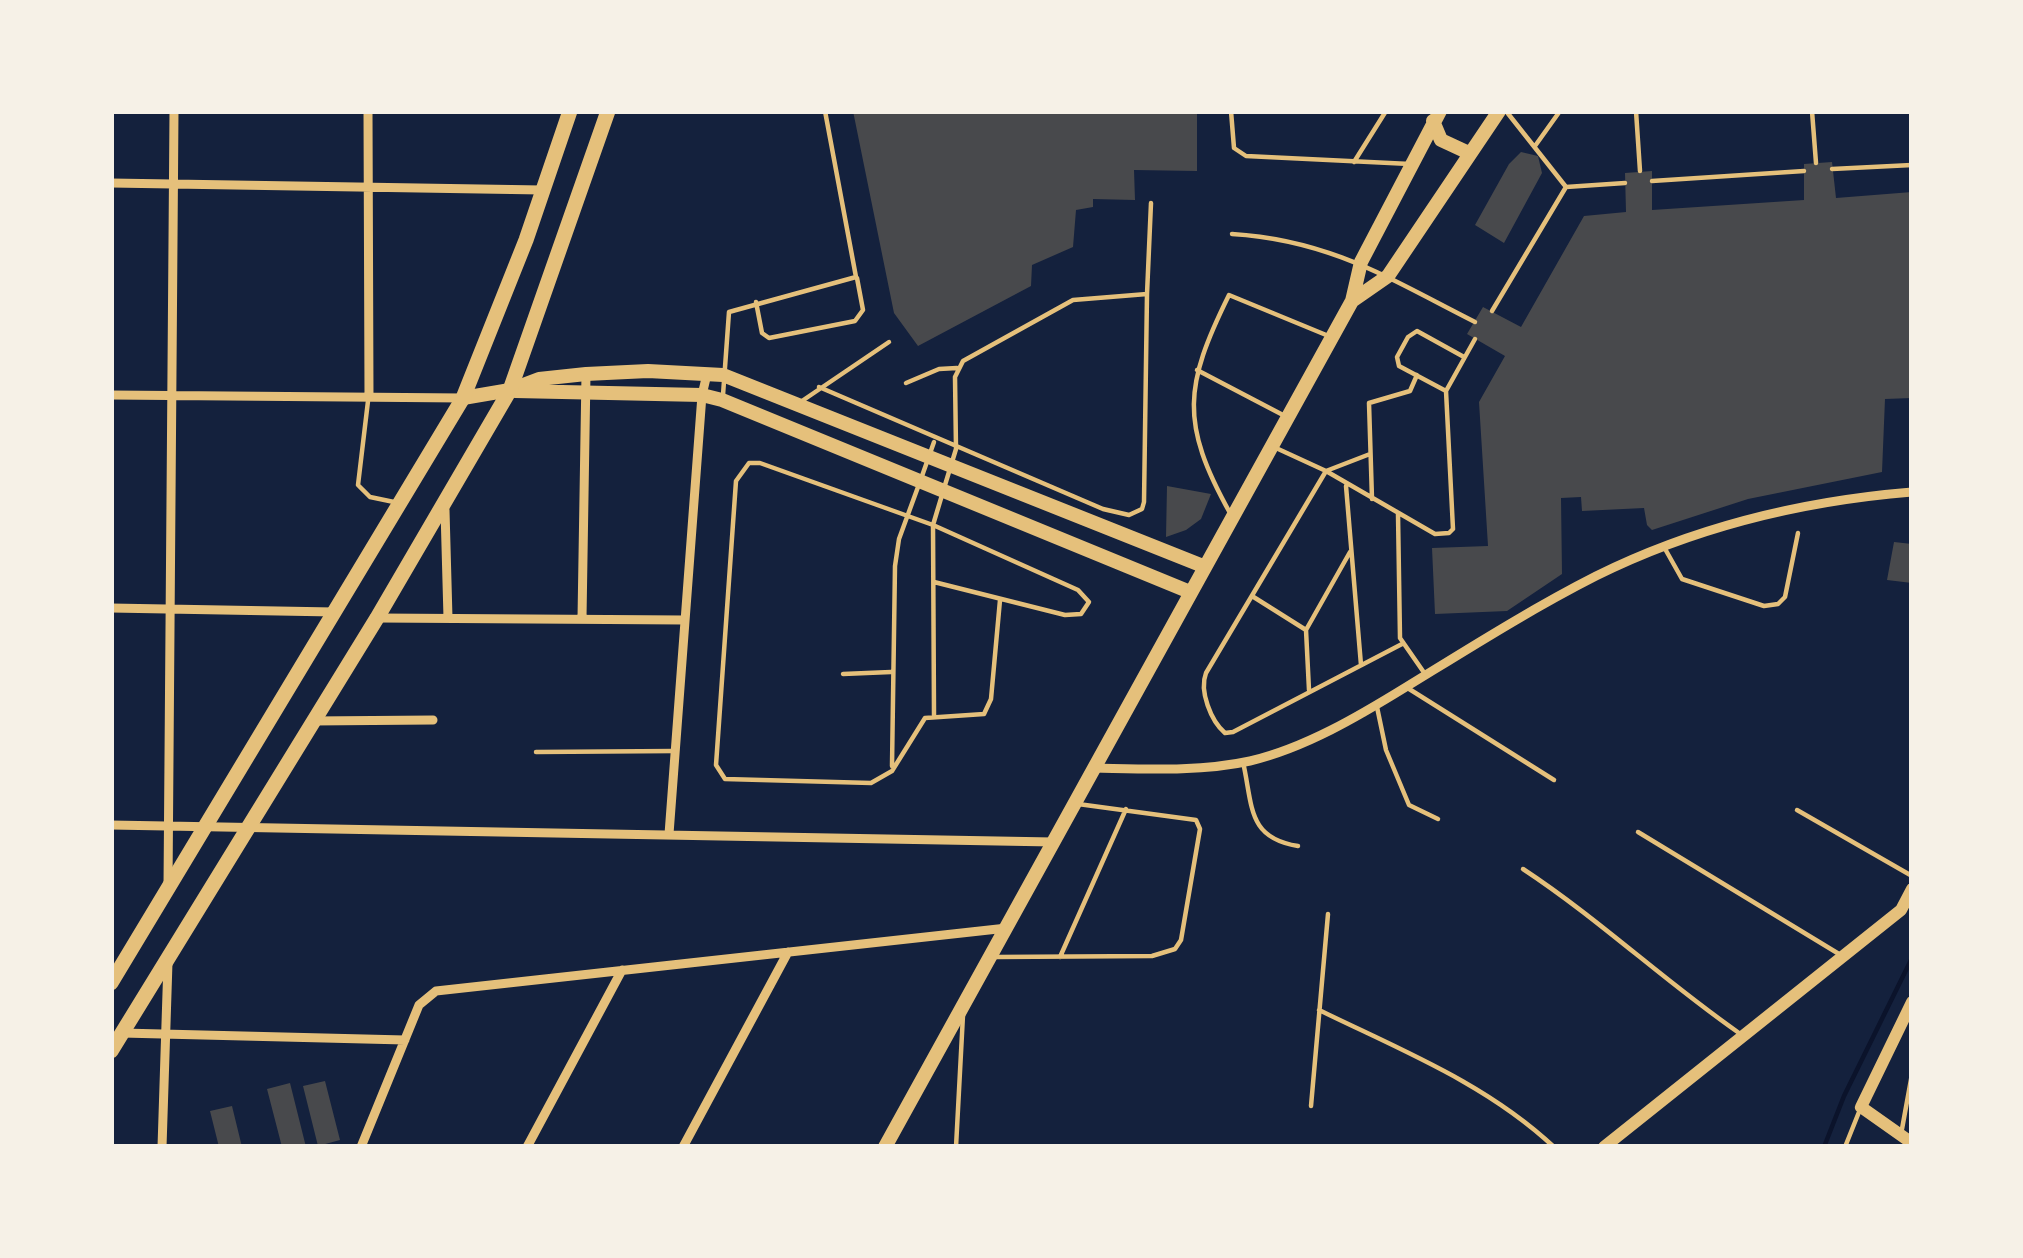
<!DOCTYPE html>
<html>
<head>
<meta charset="utf-8">
<style>
	body { margin:0 }
	#map { position:relative; width:2023px; height:1258px; overflow:hidden; background:#14213d; font-family:Cabin,sans-serif }
	canvas { display:block }
	.frame { position:absolute; inset:0; border:114px solid #f6f1e7; pointer-events:none }
</style>
</head>
<body>
<div id="map">
<canvas width="2023" height="1258"></canvas>
<div class="frame"></div>
</div>
<script>
const ctx = document.querySelector('canvas').getContext('2d');
ctx.lineJoin = 'round';
function stroke(path, color, width, dash) { ctx.strokeStyle = color; ctx.lineWidth = width; ctx.lineCap = dash ? 'butt' : 'round'; ctx.setLineDash(dash || []); ctx.stroke(path); }
function paint(path, color) { ctx.fillStyle = color; ctx.fill(path, 'evenodd'); }
const stream = new Path2D(`
	M1824,1147L1844,1096L1912,958`);
const building = new Path2D(`
	M853,111H1197V171L1134,170L1135,200L1093,199V207L1076,210L1073,247L1032,265L1031,286L918,346L894,313Z
	M1521,152L1538,156L1542,173L1504,243L1475,225L1509,164Z
	M1832,162L1836,198L1912,192V398L1885,399L1882,472L1748,499L1652,530L1647,525L1644,508L1582,511L1581,497L1561,498L1562,574L1507,611L1435,614L1432,548L1488,546L1479,402L1505,356L1467,334L1483,307L1521,327L1584,216L1626,212L1625,173L1652,171V210L1804,200V164Z
	M1167,486L1211,494L1201,519L1186,530L1166,537Z
	M1894,542L1912,544V583L1887,580Z
	M325,1081L340,1140L318,1146L303,1086Z
	M290,1083L306,1147H282L267,1089Z
	M232,1106L242,1147H219L210,1111Z`);
const service = new Path2D(`
	M1231,111L1234,148L1246,156L1410,164
	M1506,111L1566,187
	M1636,111L1640,171
	M1812,111L1816,163
	M1535,146L1560,111
	M1354,162L1386,111
	M1832,169L1912,165
	M1652,181L1804,171
	M1232,234C1330,240 1390,279 1475,322
	M1147,294L1151,203
	M756,302L762,333L769,338L855,321L863,310L857,278
	M1492,311L1566,187L1625,183
	M1197,370L1283,415
	M906,383L939,369L957,368
	M819,387L1103,509L1129,515L1142,509L1144,502L1147,294L1073,300L963,361L955,377L956,449L945,485
	M1446,391L1399,366L1397,357L1408,337L1417,331L1464,357
	M723,395L729,312L856,277L825,111
	M368,401L358,485L370,497L394,502
	M799,403L889,342
	M1276,448L1326,471L1435,534L1449,533L1453,529L1446,391L1475,339
	M1370,454L1326,471L1206,673C1199,691 1211,721 1225,733L1233,732L1402,644
	M922,476L934,442
	M1346,486L1361,665
	M1372,499L1369,403L1410,391L1417,375
	M1230,513C1180,423 1184,386 1229,295L1331,337
	M1398,514L1400,638L1425,674
	M1664,547L1682,579L1764,606L1778,604L1785,597L1798,533
	M934,582L1065,615L1081,614L1089,602L1078,590L933,525L942,495
	M1252,596L1306,630
	M843,674L891,672
	M1406,687L1554,780
	M1309,690L1306,630L1350,552
	M1377,707L1386,750L1409,805L1438,819
	M934,715L933,525L760,463H749L736,481L716,765L725,779L871,783L892,771L925,718L984,714L991,699L1000,600
	M536,752L675,751
	M1243,762C1253,806 1247,838 1298,846
	M892,766L895,566L899,539L918,487
	M1797,810L1912,876
	M1638,832L1839,954
	M1523,869C1599,919 1664,981 1739,1033
	M996,957L1152,956L1175,949L1181,940L1200,829L1196,820L1078,804
	M1060,957L1126,809
	M1319,1010C1401,1050 1487,1084 1554,1147
	M1311,1106L1328,914
	M1902,1129L1912,1074
	M956,1147L963,1015
	M1845,1147L1859,1112`);
const minor = new Path2D(`
	M368,111L369,397
	M111,183L542,190
	M111,395L463,398
	M445,510L448,618
	M111,608L334,612
	M378,618L684,620
	M582,618L586,374
	M312,721L433,720
	M1095,768C1145,769 1200,772 1250,761C1305,748 1359,716 1406,687C1468,649 1531,609 1596,576C1695,527 1802,501 1912,492
	M111,825L1053,842
	M669,834L702,395L707,374
	M168,886L174,111
	M122,1033L405,1040
	M162,1147L168,962
	M361,1147L419,1005L436,991L1007,928
	M527,1147L622,970
	M683,1147L788,952`);
const tertiary = new Path2D(`
	M1912,1002L1861,1107L1912,1143
	M1604,1147L1901,910L1912,889`);
const secondary = new Path2D(`
	M1433,121L1441,140L1469,153
	M1352,301L1388,276L1499,111
	M515,391L702,395L722,400L1190,592
	M463,398L510,390L539,379L586,374L648,371L723,375L1203,566
	M885,1147L1352,301L1361,262L1440,111`);
const primary = new Path2D(`
	M111,983L463,398L526,240L570,111
	M111,1051L377,618L510,390L608,111`);
stroke(stream, '#0b132b', 4.5);
paint(building, '#48494c');
stroke(service, '#e5c07b', 4.5);
stroke(minor, '#e5c07b', 9);
stroke(tertiary, '#e5c07b', 12);
stroke(secondary, '#e5c07b', 14);
stroke(primary, '#e5c07b', 15);
</script>
</body>
</html>
